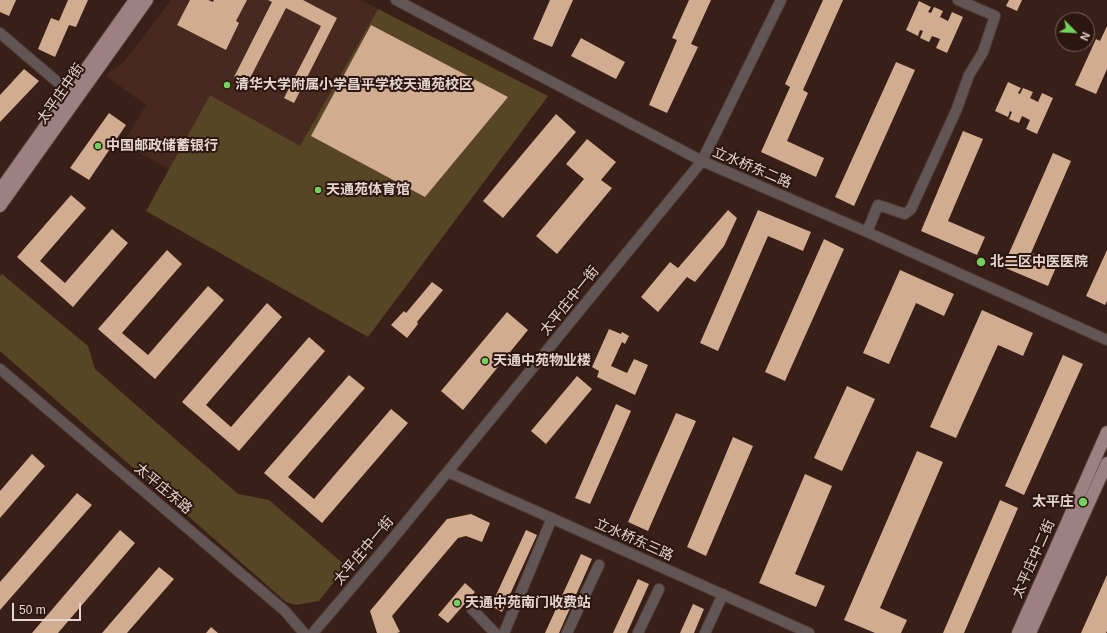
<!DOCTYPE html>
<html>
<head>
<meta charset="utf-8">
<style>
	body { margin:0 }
	#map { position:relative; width:1107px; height:633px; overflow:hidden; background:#381f18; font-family:Helvetica,sans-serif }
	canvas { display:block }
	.north { position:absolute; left:1055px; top:12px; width:40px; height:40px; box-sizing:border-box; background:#2d160f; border:1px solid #77625c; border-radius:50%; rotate:114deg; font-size:11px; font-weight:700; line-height:16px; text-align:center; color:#e6d5d0 }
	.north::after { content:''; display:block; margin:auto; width:14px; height:18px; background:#72d25d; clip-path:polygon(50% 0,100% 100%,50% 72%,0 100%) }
	.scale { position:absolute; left:12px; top:603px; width:69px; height:18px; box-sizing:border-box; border:2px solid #e6d5d0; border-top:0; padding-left:5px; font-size:12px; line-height:14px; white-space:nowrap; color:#e6d5d0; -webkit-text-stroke:3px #2d160f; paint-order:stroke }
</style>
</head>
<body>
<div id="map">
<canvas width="1107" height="633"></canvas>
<div class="north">N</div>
<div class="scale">50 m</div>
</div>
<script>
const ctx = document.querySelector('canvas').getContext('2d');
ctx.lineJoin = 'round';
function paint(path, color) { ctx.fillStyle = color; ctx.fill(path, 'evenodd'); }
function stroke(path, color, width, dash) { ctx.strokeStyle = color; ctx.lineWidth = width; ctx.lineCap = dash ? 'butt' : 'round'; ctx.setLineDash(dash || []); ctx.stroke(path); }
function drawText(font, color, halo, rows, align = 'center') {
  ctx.font = font + ' Helvetica,"Noto Sans SC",sans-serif'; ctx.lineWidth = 4; ctx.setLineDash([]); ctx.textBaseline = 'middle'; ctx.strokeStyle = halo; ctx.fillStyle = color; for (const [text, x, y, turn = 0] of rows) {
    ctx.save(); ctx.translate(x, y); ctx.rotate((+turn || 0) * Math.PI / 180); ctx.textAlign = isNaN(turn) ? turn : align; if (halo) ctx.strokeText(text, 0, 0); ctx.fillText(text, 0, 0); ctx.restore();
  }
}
const built = new Path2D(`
	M169,0H361L378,9L300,147L210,95L169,169L123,144L146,105L106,76L111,70L122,64L169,3Z`);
const green = new Path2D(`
	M378,9L548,96L368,337L146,211L210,95L300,146Z
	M2,274L88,346L95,369L238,494L269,500L346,566L319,601L296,605L286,602L0,351V276Z`);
const building = new Path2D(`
	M0,0H16L9,16L0,12Z
	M68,0H88L76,27L69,25L55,57L38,49L51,18L59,21Z
	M190,0H208L213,2L214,0H247L236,21L239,23L226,50L177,25Z
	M268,0H303L337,18L294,103L284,98L321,26L286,8L247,84L234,77L272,2Z
	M550,0H573L552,47L533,39Z
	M689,0H711L691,44L698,47L667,113L649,105L677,40L672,38Z
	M823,0H843L803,90L808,93L787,141L824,158L816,177L761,152L790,87L785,84Z
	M1009,0H1022L1017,11L1006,6Z
	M919,1L931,7L928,12L931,13L934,7L943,11L940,17L948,21L952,12L963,17L947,53L936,48L940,39L932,36L929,42L920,38L923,31L920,30L918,36L906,30Z
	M371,25L508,97L425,197L311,136Z
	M1107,26V69L1096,94L1075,85L1096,39L1100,41Z
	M581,38L625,62L616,79L571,56Z
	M896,62L915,70L854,206L835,197Z
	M24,69L39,81L0,122V95Z
	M1008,82L1021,88L1018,93L1020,94L1023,88L1033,92L1030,98L1038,102L1042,93L1053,98L1037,134L1026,129L1030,120L1022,116L1019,123L1009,119L1012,112L1010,111L1008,117L995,111Z
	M109,113L126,125L89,180L70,168Z
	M556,114L576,132L503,218L483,201Z
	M963,131L983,139L948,221L985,237L977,255L921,231Z
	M587,139L616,162L601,180L612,188L557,254L536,236L584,179L566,164Z
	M1053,153L1071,161L1031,253L1057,265L1048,286L1003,267Z
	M71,195L86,208L40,261L65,283L112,229L128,243L73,307L17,257Z
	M728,210L737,218L724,246L695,282L687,277L658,312L641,297L670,262L678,268Z
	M758,210L811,232L803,251L768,236L718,351L700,343Z
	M824,239L844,249L785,381L765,372Z
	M167,250L182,264L122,333L148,355L208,286L224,300L155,379L98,329Z
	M1107,250V301L1105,305L1086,296Z
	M900,270L954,294L944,316L916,303L889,364L863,353Z
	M432,282L443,290L417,322L418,324L407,338L391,325L404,311L406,313Z
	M267,303L282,317L206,405L231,427L309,337L325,351L239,451L182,402Z
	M982,310L1033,333L1023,356L998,345L956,438L930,427Z
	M507,312L528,330L463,410L441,391Z
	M609,329L621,334L622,332L629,336L625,344L622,342L611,366L627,373L634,359L648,365L635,395L597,377L599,371L592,367Z
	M1063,355L1083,364L1024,495L1005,486Z
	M349,375L365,388L288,477L314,499L391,409L408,423L322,523L264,473Z
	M577,376L592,389L546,444L531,431Z
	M847,386L875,399L842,471L814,458Z
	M616,404L631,411L590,504L575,498Z
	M676,413L696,421L648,531L628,522Z
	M733,437L753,446L706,556L687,547Z
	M917,451L943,462L880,608L907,620L901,633H875L844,620Z
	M32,454L45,466L0,518V491Z
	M805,474L832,486L795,574L825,586L816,607L759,583Z
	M77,493L92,505L0,610V582Z
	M1000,500L1018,508L964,633H943Z
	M471,514L490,523L482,542L466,536L458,538L392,616L400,632L397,633H377L370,611L447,519Z
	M120,530L135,543L58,633H32Z
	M526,530L537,535L502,612L491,606Z
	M581,554L592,559L559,633H545Z
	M159,567L174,579L127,633H102Z
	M1107,575V631L1106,633H1081Z
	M638,579L649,584L627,633H613Z
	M465,583L475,592L448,623L438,615Z
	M693,604L704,609L694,633H680Z
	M211,627L218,633H206Z`);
const minor = new Path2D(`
	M396,0L702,161L867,232L1107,340
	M0,33L69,92
	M867,232L878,205L905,214L911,209L956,111L969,75L983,52L995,16L958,0
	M0,369L285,611L304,633
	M448,472L809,633
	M471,608L495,633
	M313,633L386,547L702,161L781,0
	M504,633L552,518
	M567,633L599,565
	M638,633L659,589
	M705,633L723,594`);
const major = new Path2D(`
	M0,190L135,0
	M0,206L147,0
	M1018,633L1107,432
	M1030,633L1107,463`);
const markers = [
	[227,85,4,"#72d25d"],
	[98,146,4,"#72d25d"],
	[318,190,4,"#72d25d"],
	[981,262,5,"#72d25d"],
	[485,361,4,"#72d25d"],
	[1083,502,5,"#72d25d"],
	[457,603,4,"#72d25d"]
];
const poiNames = [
	["清华大学附属小学昌平学校天通苑校区",235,85],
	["中国邮政储蓄银行",106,146],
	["天通苑体育馆",326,190],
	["北二区中医医院",990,262],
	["天通中苑物业楼",493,361],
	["太平庄",1074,502,"right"],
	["天通中苑南门收费站",465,603]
];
const streetNames = [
	["太平庄中街",61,94,-55],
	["立水桥东二路",752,168,23],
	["太平庄中一街",570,301,-51],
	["太平庄东路",163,489,40],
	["立水桥东三路",634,540,24],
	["太平庄中一街",364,551,-50],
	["太平庄中二街",1034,559,-66]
];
paint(built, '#482920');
paint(green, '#584526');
paint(building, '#d2ac90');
stroke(minor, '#543c35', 12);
stroke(major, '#543c35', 14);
stroke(minor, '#625555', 10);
stroke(major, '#9d8182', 12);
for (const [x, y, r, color] of markers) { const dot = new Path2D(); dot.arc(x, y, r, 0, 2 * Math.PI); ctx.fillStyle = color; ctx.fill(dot); stroke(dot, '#2d160f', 1.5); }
drawText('bold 14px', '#e6d5d0', '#2d160f', poiNames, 'left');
drawText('14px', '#e6d5d0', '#2d160f', streetNames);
</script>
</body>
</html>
